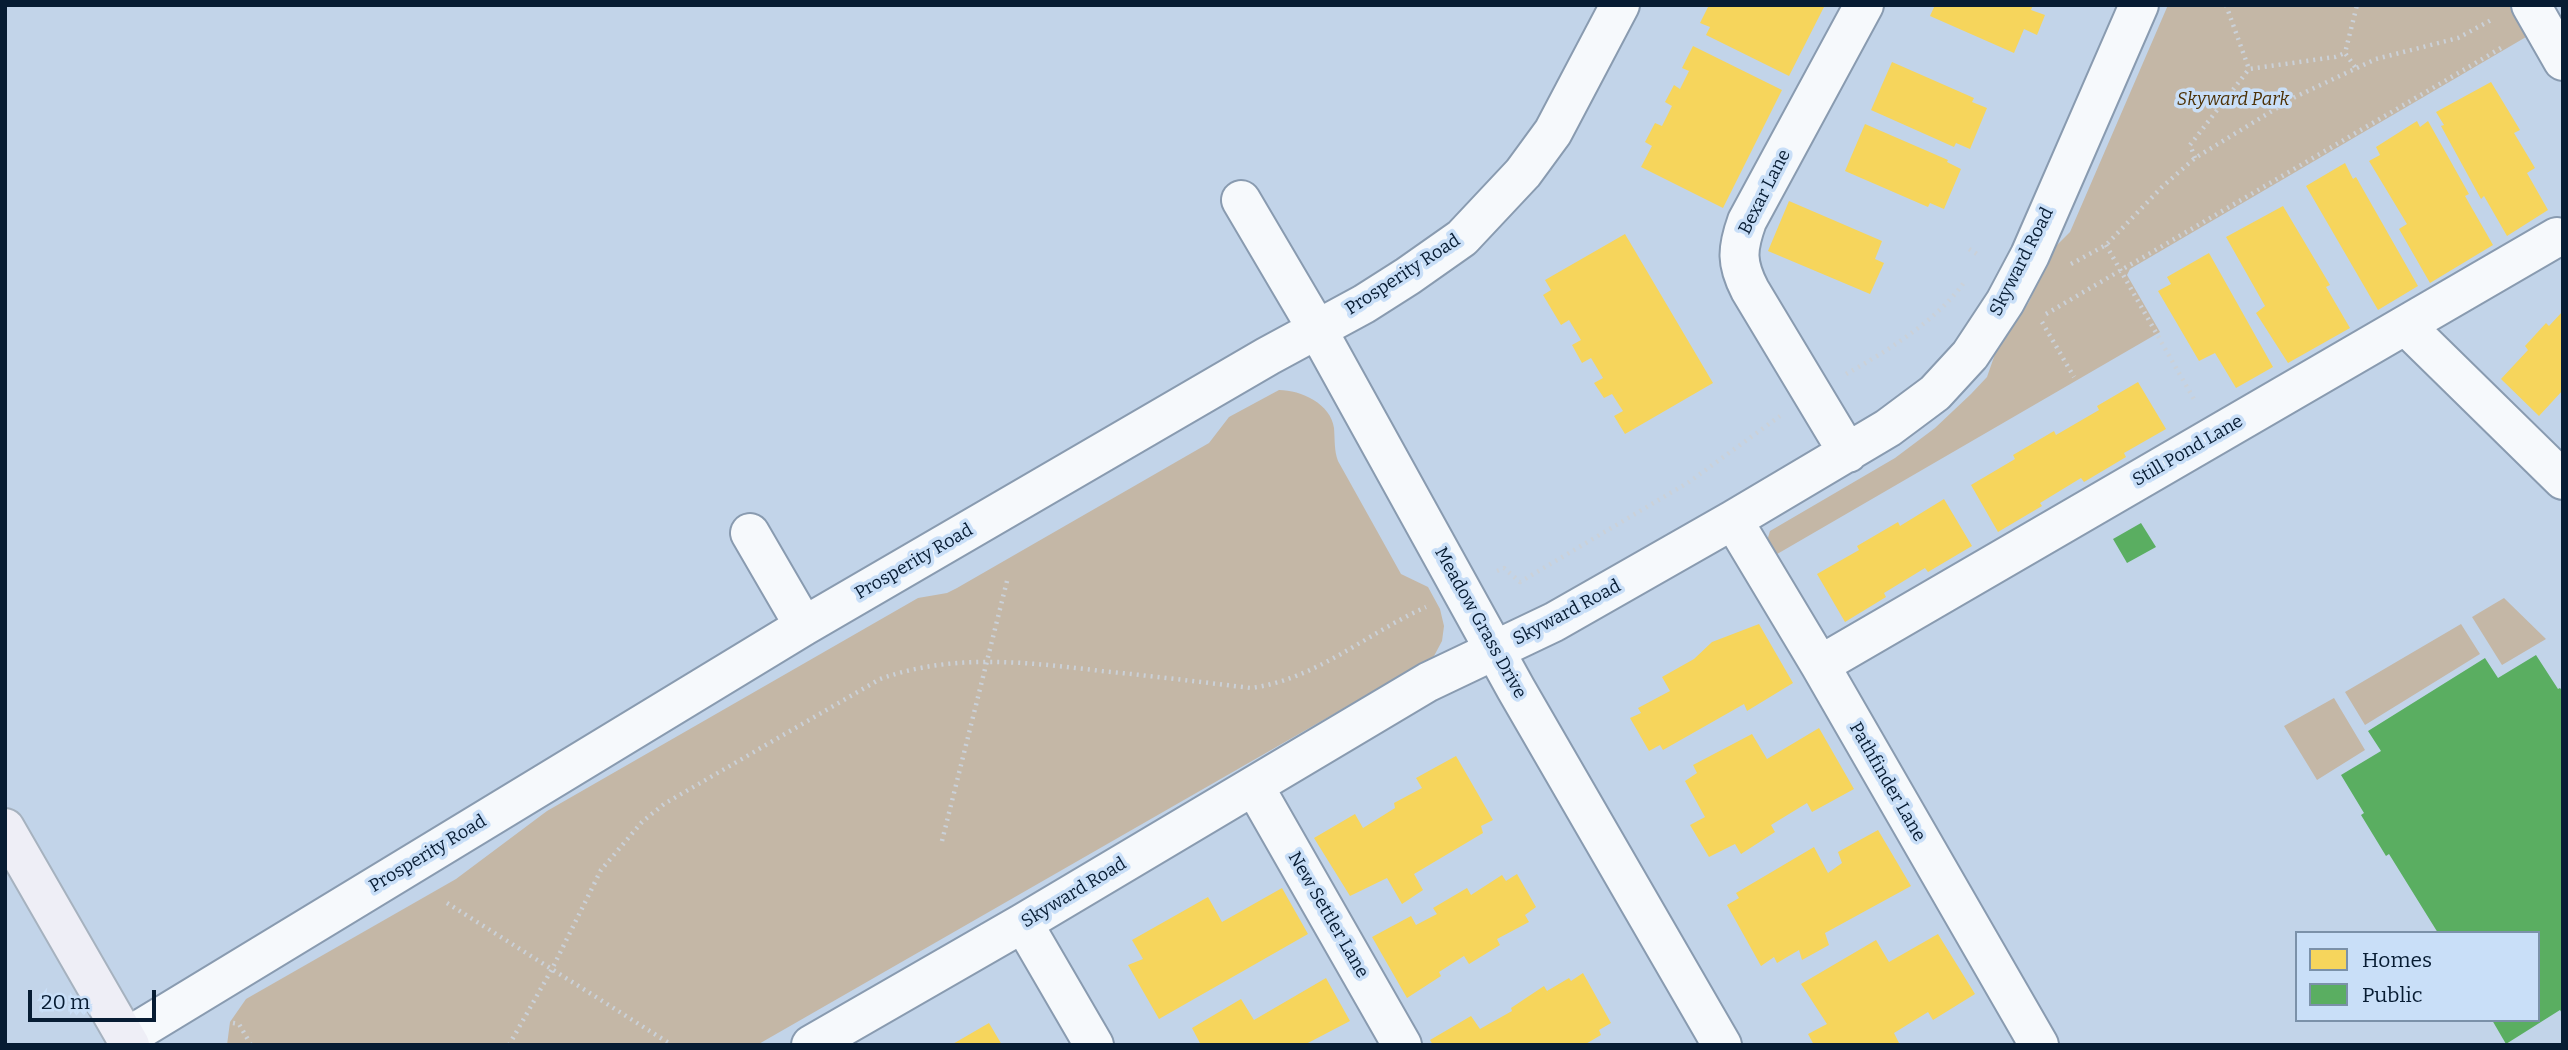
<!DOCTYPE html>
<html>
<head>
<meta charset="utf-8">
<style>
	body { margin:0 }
	#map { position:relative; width:2568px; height:1050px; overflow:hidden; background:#c2d4e9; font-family:Bitter,serif }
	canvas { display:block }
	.frame { position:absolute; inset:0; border:7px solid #071c33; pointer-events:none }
	.legend { position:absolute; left:2295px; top:931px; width:245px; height:91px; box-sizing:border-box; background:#c9dff8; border:2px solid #7b91a9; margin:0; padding:9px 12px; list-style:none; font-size:21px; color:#071c33 }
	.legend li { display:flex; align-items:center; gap:14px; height:35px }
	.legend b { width:35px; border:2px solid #7b91a9 }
	.scale { position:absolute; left:28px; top:990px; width:128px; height:32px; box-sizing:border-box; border:4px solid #071c33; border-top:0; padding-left:9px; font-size:21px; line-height:24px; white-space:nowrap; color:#071c33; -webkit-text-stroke:5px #c9dff8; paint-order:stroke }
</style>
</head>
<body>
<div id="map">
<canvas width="2568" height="1050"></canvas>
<div class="frame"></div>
<ul class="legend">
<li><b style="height:19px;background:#f6d55c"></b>Homes</li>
<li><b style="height:19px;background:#5aae61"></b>Public</li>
</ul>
<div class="scale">20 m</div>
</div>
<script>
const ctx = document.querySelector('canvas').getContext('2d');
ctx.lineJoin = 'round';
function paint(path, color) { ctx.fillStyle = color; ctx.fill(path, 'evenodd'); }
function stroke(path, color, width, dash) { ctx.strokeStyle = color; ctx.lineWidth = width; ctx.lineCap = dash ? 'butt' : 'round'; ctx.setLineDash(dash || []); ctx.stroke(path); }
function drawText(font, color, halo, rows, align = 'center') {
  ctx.font = font + ' Bitter,serif'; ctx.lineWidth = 7; ctx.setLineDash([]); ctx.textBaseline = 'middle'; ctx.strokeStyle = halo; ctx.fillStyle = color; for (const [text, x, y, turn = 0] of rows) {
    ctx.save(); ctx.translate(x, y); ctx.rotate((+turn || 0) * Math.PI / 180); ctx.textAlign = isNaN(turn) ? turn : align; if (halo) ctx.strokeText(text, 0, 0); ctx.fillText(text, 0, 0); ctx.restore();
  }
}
const green = new Path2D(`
	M2168,5H2509L2526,37L2130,269L2127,275L2160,332L1772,557L1767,541L1770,531L1895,458L1935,428L1971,394L1987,377L1995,354L2029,302L2051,251L2070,232Z
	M1279,390C1301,390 1331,404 1334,428C1335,440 1334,450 1338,461L1401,574L1428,587L1440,609L1444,626L1442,641L1434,656L1422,666L1407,672L757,1045H227L230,1022L246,999L456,879L547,811L918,598L947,593L957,588L1209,443L1229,417Z
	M2504,598L2546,639L2502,665L2472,617Z
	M2461,624L2480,654L2365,725L2345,692Z
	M2334,698L2365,750L2317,780L2284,726Z`);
const homes = new Path2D(`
	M1709,5H1825L1789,76L1706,35L1710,27L1700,23Z
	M1935,5H2033L2031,10L2045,15L2037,35L2024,29L2014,53L1930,16Z
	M1693,46L1782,90L1723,208L1641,167L1652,146L1645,142L1655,123L1662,126L1672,106L1665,102L1674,85L1680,89L1689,71L1682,68Z
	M1892,62L1974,98L1972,102L1987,108L1970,149L1956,143L1954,147L1871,110Z
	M2491,82L2520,130L2514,133L2535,168L2527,173L2548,210L2507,236L2484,196L2481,199L2441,126L2444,125L2436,112Z
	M2417,121L2420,127L2428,121L2469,194L2465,196L2493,245L2430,283L2399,229L2407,224L2369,161L2380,155L2376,147Z
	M1865,124L1948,160L1947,162L1961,169L1944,209L1930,203L1928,207L1845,171Z
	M2345,163L2353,179L2356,177L2418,286L2378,310L2306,186Z
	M1789,201L1882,241L1875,259L1884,263L1870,294L1768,251Z
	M2283,206L2330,285L2326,287L2350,328L2288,363L2256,313L2265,306L2226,237Z
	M1625,234L1713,383L1625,434L1614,416L1623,411L1612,394L1604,398L1594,383L1603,378L1591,358L1582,363L1572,345L1581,340L1569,320L1561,325L1543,295L1551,290L1545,280Z
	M2209,253L2273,367L2236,388L2215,353L2199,361L2158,291L2171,284L2167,277Z
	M2563,311V390L2539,416L2501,379L2528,350L2525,346L2546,323L2549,326Z
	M2138,382L2166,429L2124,453L2126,457L2084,482L2081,478L2040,503L2042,506L1998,532L1971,485L2015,459L2013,455L2054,431L2056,435L2099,410L2097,406Z
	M1944,499L1972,546L1928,572L1925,568L1884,593L1886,597L1845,622L1817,574L1859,550L1857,546L1898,522L1900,526Z
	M1759,624L1793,683L1747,711L1744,704L1663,750L1660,745L1649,751L1630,718L1641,713L1638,708L1670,691L1662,677L1694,659L1712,642Z
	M1819,728L1854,789L1812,812L1807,803L1771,825L1775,832L1741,854L1735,844L1709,857L1690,825L1705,817L1685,781L1697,773L1693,765L1752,734L1767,759Z
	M1456,756L1493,820L1481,826L1483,833L1414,874L1423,890L1402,904L1387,878L1350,896L1314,838L1355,814L1363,828L1395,808L1394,803L1422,788L1416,778Z
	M1878,830L1911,886L1825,933L1829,945L1802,960L1799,950L1777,963L1774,957L1761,966L1727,905L1739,898L1736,893L1814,847L1828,873L1842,863L1838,852Z
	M1517,874L1536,907L1525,915L1529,922L1497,939L1500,945L1469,964L1464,956L1439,972L1441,976L1407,998L1372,937L1411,916L1416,925L1437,914L1433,908L1467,888L1471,895L1502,875L1506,881Z
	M1282,888L1308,934L1159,1019L1128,965L1143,959L1132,940L1208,897L1222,922Z
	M1938,934L1975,994L1933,1020L1928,1012L1894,1033L1899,1043L1895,1045H1814L1808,1034L1827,1024L1801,984L1876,940L1889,962Z
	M1583,973L1611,1023L1599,1030L1601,1035L1584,1045H1433L1430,1040L1471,1016L1480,1029L1512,1011L1511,1008L1544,986L1547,991L1569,978L1571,981Z
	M1326,978L1350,1021L1304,1045H1201L1192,1028L1241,999L1254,1020Z
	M989,1023L1002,1045H951Z`);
const public = new Path2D(`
	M2141,523L2156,547L2127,563L2113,539Z
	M2536,655L2558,689L2560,688L2563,692V1015L2560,1010L2506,1044L2492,1020H2538V933H2438L2389,854L2386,856L2361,815L2364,813L2341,775L2381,751L2368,731L2485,658L2498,678Z`);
const path = new Path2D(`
	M2226,5L2249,69
	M2355,67L2345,53L2357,5
	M2195,158L2190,145L2249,69L2335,57L2345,53
	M2106,245L2195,401
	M1969,249L1980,256
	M2071,264L2106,245L2162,187L2195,158L2295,97L2376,59L2458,38L2493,19
	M2046,314L2501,48
	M2042,322L2074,377
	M1846,374C1886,352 1939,319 1965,281
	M1497,571L1504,568L1520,582L1689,482L1780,416
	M942,841L1007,581
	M447,903L672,1045
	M233,1023L239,1024L251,1045
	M509,1045L552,969L601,870L642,822L664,804L880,679C953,653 1026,662 1102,671C1152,676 1201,682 1251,688C1317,679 1367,633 1426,607`);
const minor = new Path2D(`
	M2531,5L2563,61
	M1241,200L1317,329L1516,689L1722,1045
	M2406,326L2563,480
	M1848,453L1750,290C1736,263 1737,249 1747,221L1864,5
	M1733,520L1820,665L2039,1045
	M750,533L804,626
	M1820,665L2557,237
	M1254,786L1402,1045
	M1023,923L1094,1045
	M126,1038L804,626L1268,356L1364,304L1408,276L1462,238L1523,173L1553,132L1620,5
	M811,1045L1023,923L1428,682L1554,622L1733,520L1888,428L1935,393L1970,355L2005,302L2030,255L2139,5`);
const major = new Path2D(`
	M5,828L130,1045`);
const parkNames = [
	["Skyward Park",2233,100]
];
const streetNames = [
	["Bexar Lane",1765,192,-63],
	["Skyward Road",2022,262,-63],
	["Prosperity Road",1403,275,-33],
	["Still Pond Lane",2188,451,-30],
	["Prosperity Road",914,562,-30],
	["Skyward Road",1567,613,-28],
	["Meadow Grass Drive",1480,623,61],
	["Pathfinder Lane",1887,782,60],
	["Prosperity Road",428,854,-31],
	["Skyward Road",1074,893,-31],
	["New Settler Lane",1328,915,60]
];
paint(green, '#c4b7a6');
paint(homes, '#f6d55c');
paint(public, '#5aae61');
stroke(minor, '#899bb0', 42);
stroke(major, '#a6b2bf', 42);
stroke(path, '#cbd1d8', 4.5, [2, 5]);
stroke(minor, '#f6f9fc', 38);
stroke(major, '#eeeef6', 38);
drawText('italic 18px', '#4c3004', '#c9dff8', parkNames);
drawText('18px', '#071c33', '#c9dff8', streetNames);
</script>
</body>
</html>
